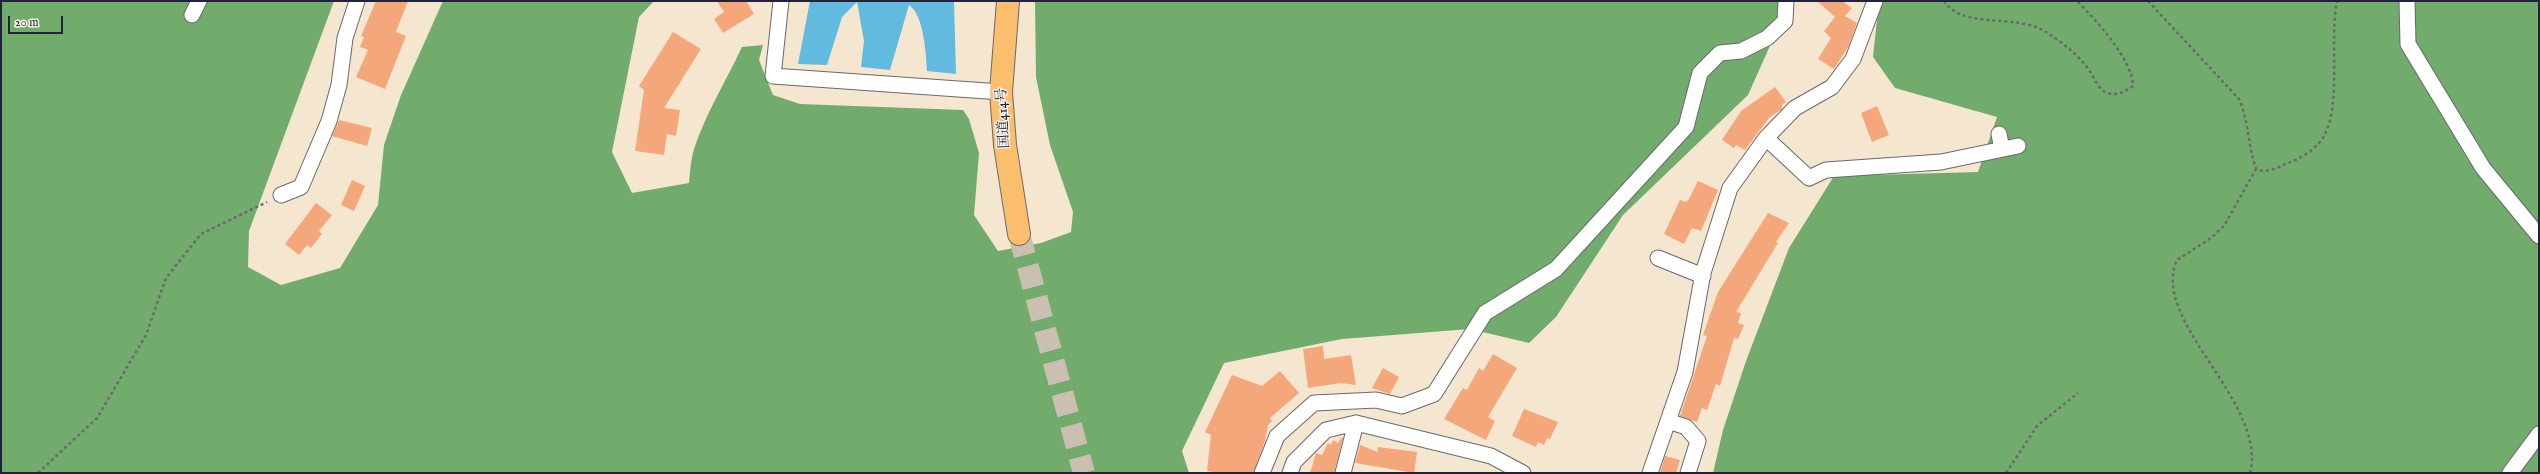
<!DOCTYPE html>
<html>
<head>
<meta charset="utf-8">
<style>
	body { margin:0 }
	#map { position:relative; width:2540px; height:474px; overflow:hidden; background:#f5e6d0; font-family:"IM FELL English",serif }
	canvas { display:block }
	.frame { position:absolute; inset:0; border:2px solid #22223b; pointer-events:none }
	.scale { position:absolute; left:8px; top:16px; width:55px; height:18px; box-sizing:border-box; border:2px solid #22223b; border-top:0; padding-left:5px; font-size:12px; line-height:14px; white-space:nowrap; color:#22223b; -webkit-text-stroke:3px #f7f3e8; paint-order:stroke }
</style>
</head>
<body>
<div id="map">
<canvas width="2540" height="474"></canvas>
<div class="frame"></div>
<div class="scale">20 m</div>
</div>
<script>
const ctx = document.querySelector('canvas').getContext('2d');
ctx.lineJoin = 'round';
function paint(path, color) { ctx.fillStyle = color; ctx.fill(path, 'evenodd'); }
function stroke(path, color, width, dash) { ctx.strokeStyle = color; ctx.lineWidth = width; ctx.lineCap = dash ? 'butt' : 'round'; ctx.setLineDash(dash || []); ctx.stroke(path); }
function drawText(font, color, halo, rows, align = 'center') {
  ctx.font = font + ' "IM FELL English","Noto Serif JP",serif'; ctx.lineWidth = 3; ctx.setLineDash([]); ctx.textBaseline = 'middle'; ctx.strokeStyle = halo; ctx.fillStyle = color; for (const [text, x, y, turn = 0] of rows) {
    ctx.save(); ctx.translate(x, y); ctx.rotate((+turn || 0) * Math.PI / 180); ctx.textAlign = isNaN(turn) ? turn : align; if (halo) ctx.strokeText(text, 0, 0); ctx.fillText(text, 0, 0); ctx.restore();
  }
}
const forest = new Path2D(`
	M1,1H334L249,231L248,267L281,285L340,268L378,205L384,145L401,95L443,1H654L639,17L612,152L632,193L689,183C690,172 691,159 694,149C706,113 726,81 742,47L763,45L759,60L773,95L800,104L963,110L969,119L979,153L974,215L998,251L1041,243L1071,232L1073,212L1050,145L1036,77L1035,1H1790L1748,95L1623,215L1556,317L1529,343L1470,329L1342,339L1224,363L1182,451L1189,473H1Z
	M1879,1H2539V473H1713L1723,430L1746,361L1789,248L1834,176L1978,172L1997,117L1895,88L1873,57Z`);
const water = new Path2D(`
	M810,1H954L956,74L927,71C926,54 924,15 909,5L890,70L861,67L864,41L857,2L842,17L827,65L798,64Z`);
const building = new Path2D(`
	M376,1H408L396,32L406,36L385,89L356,77L368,50L360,47L364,37L361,36Z
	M717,1H746L754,14L723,33L714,19L724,12Z
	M1817,1H1842L1852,8L1845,16L1857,23L1848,47L1834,69L1818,59L1831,38L1824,31L1835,17Z
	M673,32L701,49L664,108L680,110L676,136L667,134L664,155L635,151L644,90L639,86Z
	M1775,87L1786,102L1782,105V109L1769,118L1745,150L1736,145L1734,148L1722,140L1741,111Z
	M1877,106L1889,135L1872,142L1861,113Z
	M339,120L372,128L367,146L332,136Z
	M352,180L365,186L354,211L341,205Z
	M1698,181L1718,190L1701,231L1692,228L1684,244L1664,234L1680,200L1686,202L1689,199Z
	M316,203L332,215L319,231L322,234L311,248L307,245L299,255L285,244Z
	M1768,213L1789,223L1776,242L1778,243L1736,312L1741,313L1738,323L1744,325L1738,339L1734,338L1720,386L1716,384L1707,410L1702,408L1697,422L1680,416L1707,336L1703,335L1718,292Z
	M1323,346L1324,359L1351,355L1356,385L1341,383L1308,388L1303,349Z
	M1493,354L1517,368L1488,417L1495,421L1486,440L1444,419L1463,388L1467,390L1479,368L1483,371Z
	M1383,368L1399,377L1390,394L1372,388Z
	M1280,371L1299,393L1270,418L1272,421L1268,425L1265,441L1253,473H1217L1207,471L1211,435L1205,432L1232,375L1262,386Z
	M1524,409L1558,422L1550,439L1547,438L1544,445L1538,442L1536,447L1512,436Z
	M1341,438H1343L1334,473H1310L1316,453L1322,455L1328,443L1331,445L1333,440L1338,443Z
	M1360,445L1378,452V447L1417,452L1414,473L1355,463Z
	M1665,456L1680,460L1676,473H1660Z`);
const trunkTunnel = new Path2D(`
	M1019,234L1084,473`);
const path = new Path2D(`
	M1944,1C1962,30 2018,13 2046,32C2063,43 2079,55 2091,73C2094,78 2099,89 2105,92C2116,97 2125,92 2133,86C2133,60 2095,19 2077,1
	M2148,1L2239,99C2249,122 2248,146 2256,169C2267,174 2278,167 2288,163C2300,159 2318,148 2324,136C2342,103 2329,40 2337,1
	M38,473L97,418L146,335L166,278L201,234L267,202
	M2006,473L2037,426L2078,393
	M2250,473C2268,402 2149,321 2177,260L2211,238L2224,226L2256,169`);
const minor = new Path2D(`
	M781,1L773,76L1001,92
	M2407,1L2408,44L2483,168L2539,236
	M192,15L199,1
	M1999,134L2002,149
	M1766,138L1809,178L1826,170L1941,162L2018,146
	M281,195L301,187L329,121L339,85L345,38L357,1
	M1658,258L1703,276
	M1668,421L1686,427L1698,441L1688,473
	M1262,473L1277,436L1314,403L1376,400L1402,406L1434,394L1485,313L1556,269L1686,127L1700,73L1720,53L1741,51L1767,38L1785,21L1786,1
	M1290,473L1294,462L1326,430L1356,423L1491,456L1523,473
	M1343,473L1356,423
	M1650,473L1685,372L1703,273L1730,188L1766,138L1795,108L1832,87L1853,59L1875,1
	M2510,473L2539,434`);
const trunk = new Path2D(`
	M1008,1L1001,92L1005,145L1019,234`);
const streetNames = [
	["国道414号",1004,118,-93]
];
paint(forest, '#72ac6c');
paint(water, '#62badf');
paint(building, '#f5a77c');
stroke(trunkTunnel, '#cbbfb2', 22, [22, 11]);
stroke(minor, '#6c676f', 17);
stroke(trunk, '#6c676f', 24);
stroke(path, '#6c676f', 2.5, [3, 3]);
stroke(minor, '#fff', 15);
stroke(trunk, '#fabe6d', 22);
drawText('14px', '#22223b', '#f7f3e8', streetNames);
</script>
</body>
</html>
